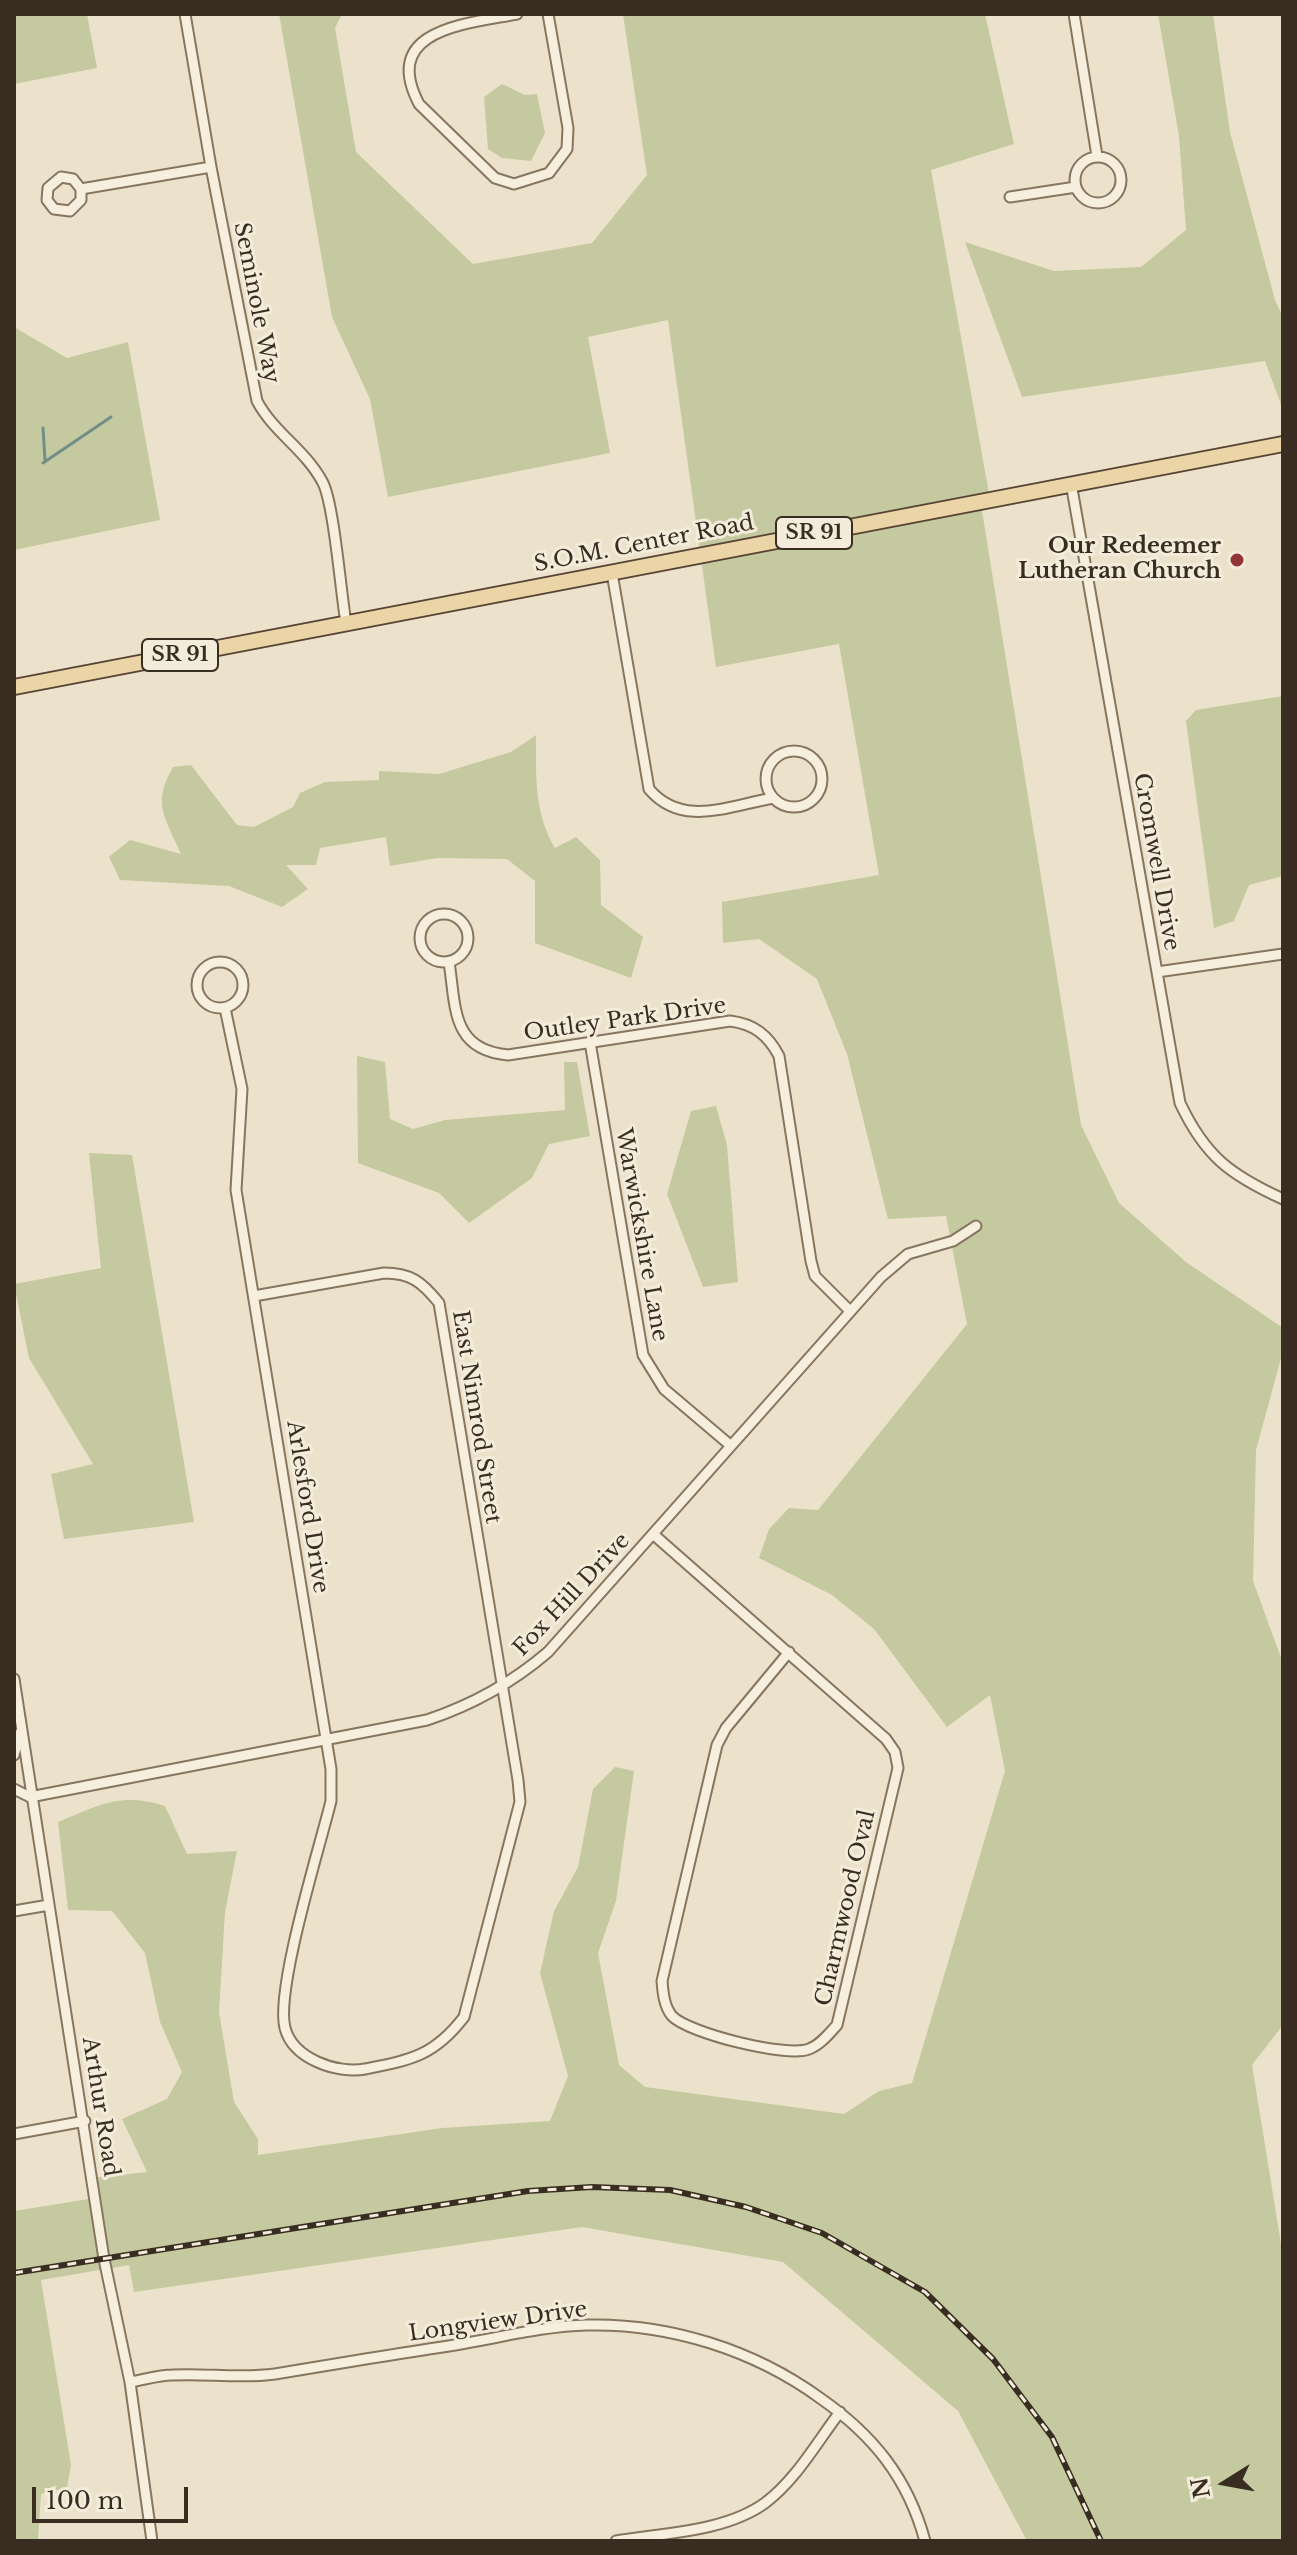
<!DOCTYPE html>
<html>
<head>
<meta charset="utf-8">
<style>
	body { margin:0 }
	#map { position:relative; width:1297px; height:2555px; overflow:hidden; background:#ece2cb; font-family:"Libre Baskerville",serif }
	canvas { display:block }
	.frame { position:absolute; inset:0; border:16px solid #392d22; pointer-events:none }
	.north { position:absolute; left:1185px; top:2443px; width:80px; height:80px; -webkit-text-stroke:6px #f4ecda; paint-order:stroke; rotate:259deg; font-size:22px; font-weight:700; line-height:32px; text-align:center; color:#392d22 }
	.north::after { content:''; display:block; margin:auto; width:28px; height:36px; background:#392d22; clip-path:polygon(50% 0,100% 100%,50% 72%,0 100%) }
	.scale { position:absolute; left:32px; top:2487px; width:156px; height:36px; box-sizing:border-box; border:4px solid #392d22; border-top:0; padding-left:10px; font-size:24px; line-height:28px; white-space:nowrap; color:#392d22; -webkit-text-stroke:6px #f4ecda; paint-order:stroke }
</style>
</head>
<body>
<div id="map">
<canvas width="1297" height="2555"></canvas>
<div class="frame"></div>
<div class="north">N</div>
<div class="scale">100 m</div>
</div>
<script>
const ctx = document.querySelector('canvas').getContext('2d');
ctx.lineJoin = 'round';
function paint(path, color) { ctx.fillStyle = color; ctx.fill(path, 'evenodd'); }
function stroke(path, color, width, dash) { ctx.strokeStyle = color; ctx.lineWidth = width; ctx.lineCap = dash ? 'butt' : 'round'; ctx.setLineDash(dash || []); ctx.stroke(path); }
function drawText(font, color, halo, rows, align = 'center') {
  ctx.font = font + ' "Libre Baskerville",serif'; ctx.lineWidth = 6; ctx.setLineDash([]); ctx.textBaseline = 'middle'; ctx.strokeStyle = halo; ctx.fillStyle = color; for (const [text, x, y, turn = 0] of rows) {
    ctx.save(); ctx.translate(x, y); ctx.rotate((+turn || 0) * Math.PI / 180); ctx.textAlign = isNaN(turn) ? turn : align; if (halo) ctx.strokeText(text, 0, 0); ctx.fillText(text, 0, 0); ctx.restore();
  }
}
const green = new Path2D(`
	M14,14H87L97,68L14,84Z
	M279,14H342L335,28L356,152L473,264L592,243L647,175L623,14H985L1014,144L931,170L990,499L980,501L984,523L1081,1125L1119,1203L1186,1262L1283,1328V1351L1256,1450L1253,1581L1283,1663V2025L1252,2065L1283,2256V2541H1027L958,2411L783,2262L582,2227L134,2292L129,2265L41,2280L71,2465L67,2488L41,2494L38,2541H14V2211L95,2198L93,2178L147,2172L122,2119L167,2099L182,2072L160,2022L145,1953L112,1911L68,1910L58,1822C100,1805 120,1792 165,1806L187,1854L237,1851L225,1912L219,2012L234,2102L258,2139V2155L442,2128L550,2121L568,2076L540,1973L554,1911L578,1867L593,1789L615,1767L634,1771L616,1901L598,1953L619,2065L645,2087L844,2114L879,2091L912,2083L1005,1771L990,1695L947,1727L874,1629L832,1595L759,1558L769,1529L789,1508L818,1510L967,1324L946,1216L888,1219L847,1054L817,979L759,939L723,943L722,902L879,875L839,644L716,667L668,320L588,337L610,453L388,497L370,399L332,317Z
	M1158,14H1213L1230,132L1275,300L1283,317V410L1265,361L1022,397L965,242L1054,271L1141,267L1186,230L1179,136Z
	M502,84L525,95L537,94L545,133L531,161L502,158L488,149L484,97Z
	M14,327L67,358L128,342L160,520L14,550Z
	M1283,696V876L1249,885L1234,921L1214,928L1186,721L1196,710Z
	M536,735C536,775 534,813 555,848L576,837L600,860L601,905L643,937L631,978L535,943V881L507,859L437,858L390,866L386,837L320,848L316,865H286L308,889L282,907L229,886L120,880L109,857L130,840L181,854C166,819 151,804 173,767L191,765L237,825L254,827L293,807L300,793L325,782L379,780V771L439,774L511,752Z
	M357,1056L385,1062L390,1119L413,1129L445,1120L565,1110L564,1062H577L590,1136L549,1144L532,1178L469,1223L439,1193L358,1163Z
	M716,1106L727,1145L738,1282L703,1287L667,1194L691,1111Z
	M89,1153L132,1155L194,1522L64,1539L51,1474L93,1464L29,1358L14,1284L101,1268Z`);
const stream = new Path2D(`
	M43,428L45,460
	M43,463L111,417`);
const minor = new Path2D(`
	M185,14L211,167L257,401C274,433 306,450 323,483C334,505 341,594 346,623
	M517,14C466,24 380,29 419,104L495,178L514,184L549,173L567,149L568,128L548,14
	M1074,14L1097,156
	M1075 180a23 23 0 1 1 46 0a23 23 0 1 1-46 0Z
	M81,189V200L70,211L54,209L47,200L48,188L61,177L73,179L81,189L211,167
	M1010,197L1076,187
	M1071,483L1180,1103C1205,1156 1230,1175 1283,1199
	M612,573L649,789C682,828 728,806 773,798
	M766 779a28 28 0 1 1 56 0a28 28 0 1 1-56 0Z
	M420 938a24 24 0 1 1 48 0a24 24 0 1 1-48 0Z
	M197 985a23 23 0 1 1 46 0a23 23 0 1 1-46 0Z
	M449,962C456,1007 451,1050 508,1055L730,1021C754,1024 768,1035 779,1056L811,1261L815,1276L849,1310
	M1157,972L1283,954
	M225,1008L242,1089L236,1190L331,1769V1801C320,1846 275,1990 285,2028C293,2059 337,2074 365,2069C411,2060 434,2056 464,2017L520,1802L518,1780L439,1303C422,1282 411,1273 384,1273L254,1296
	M590,1042L643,1355L664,1389L730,1445
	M653,1534L886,1739L895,1752L898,1768L837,2025C829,2034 820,2045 809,2049C787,2058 688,2033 672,2016C664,2006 663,1993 662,1981L717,1745L726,1728L789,1652
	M14,1679L104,2259L130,2382L152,2541
	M14,1755L20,1733
	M14,1789L30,1797
	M30,1797L427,1720C472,1705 512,1683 548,1652L881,1277L908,1254L953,1241L976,1226
	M14,1911L49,1905
	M14,2134L85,2121
	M130,2382C144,2380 158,2375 172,2375C206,2373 241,2379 275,2374C335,2364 395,2354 455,2345C498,2338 543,2326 587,2325C669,2323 754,2350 820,2398C873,2435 908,2478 925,2541
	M616,2541C663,2533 725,2532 765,2503C796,2480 817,2442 840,2412`);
const primary = new Path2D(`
	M14,687L1283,444`);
const rail = new Path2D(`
	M14,2273L528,2191L592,2187L670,2190L746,2207L822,2233L925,2292L993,2359L1052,2437L1101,2541`);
const markers = [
	[1237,560,8,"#923537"]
];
const shields = [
	[814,533,76],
	[180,655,76]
];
const shieldNames = [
	["SR 91",814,533],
	["SR 91",180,655]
];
const streetNames = [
	["Seminole Way",256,303,79],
	["S.O.M. Center Road",644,544,-11],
	["Cromwell Drive",1156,862,80],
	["Outley Park Drive",625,1020,-8],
	["Warwickshire Lane",641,1235,80],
	["East Nimrod Street",476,1417,81],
	["Arlesford Drive",307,1507,81],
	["Fox Hill Drive",572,1595,-47],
	["Charmwood Oval",846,1908,-77],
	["Arthur Road",100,2107,81],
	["Longview Drive",498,2322,-8]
];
const poiNames = [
	["Our Redeemer",1221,547],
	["Lutheran Church",1221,572]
];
paint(green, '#c5c99f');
stroke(stream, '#728f87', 3);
stroke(minor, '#877560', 13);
stroke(primary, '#564334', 18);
stroke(minor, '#f7efde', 9);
stroke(primary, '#ebd5a7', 14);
stroke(rail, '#392d22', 6);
stroke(rail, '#f4ecda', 3, [9]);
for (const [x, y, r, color] of markers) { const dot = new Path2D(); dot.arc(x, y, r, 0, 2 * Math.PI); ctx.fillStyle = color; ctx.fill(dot); stroke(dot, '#f4ecda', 3); }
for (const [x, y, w] of shields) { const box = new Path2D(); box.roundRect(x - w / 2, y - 16, w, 32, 6); ctx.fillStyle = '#f4ecda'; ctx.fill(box); stroke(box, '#392d22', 2); }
drawText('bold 20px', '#392d22', null, shieldNames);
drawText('22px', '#392d22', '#f4ecda', streetNames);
drawText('bold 22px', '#392d22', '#f4ecda', poiNames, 'right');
</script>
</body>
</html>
